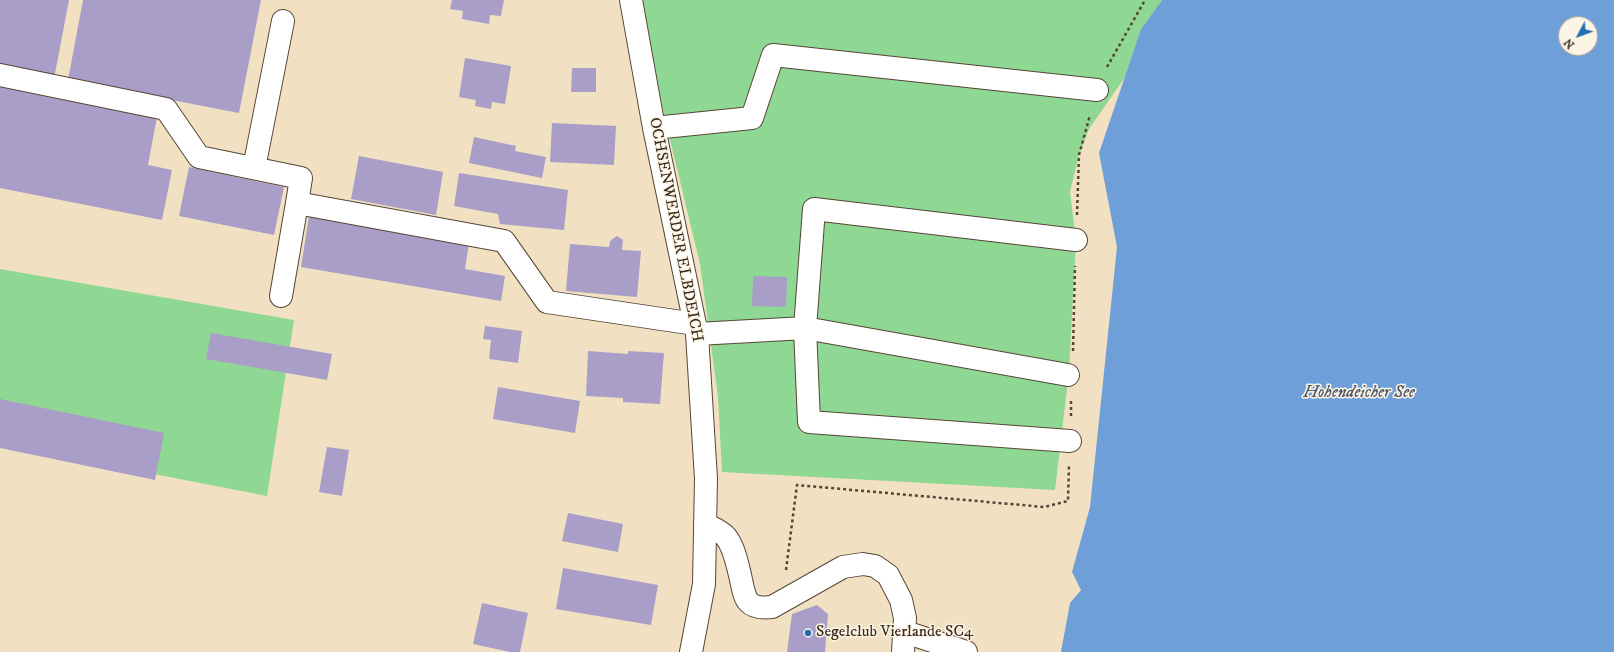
<!DOCTYPE html>
<html>
<head>
<meta charset="utf-8">
<style>
	body { margin:0 }
	#map { position:relative; width:1614px; height:652px; overflow:hidden; background:#f1e1c2; font-family:"IM FELL DW Pica",serif }
	canvas { display:block }
	.north { position:absolute; left:1558px; top:16px; width:40px; height:40px; box-sizing:border-box; background:#fcf5e5; border:1px solid #afa495; border-radius:50%; rotate:229deg; font-size:11px; font-weight:700; line-height:16px; text-align:center; color:#3b2a1e }
	.north::after { content:''; display:block; margin:auto; width:14px; height:18px; background:#1f6fb2; clip-path:polygon(50% 0,100% 100%,50% 72%,0 100%) }
</style>
</head>
<body>
<div id="map">
<canvas width="1614" height="652"></canvas>
<div class="north">N</div>
</div>
<script>
const ctx = document.querySelector('canvas').getContext('2d');
ctx.lineJoin = 'round';
function paint(path, color) { ctx.fillStyle = color; ctx.fill(path, 'evenodd'); }
function stroke(path, color, width, dash) { ctx.strokeStyle = color; ctx.lineWidth = width; ctx.lineCap = dash ? 'butt' : 'round'; ctx.setLineDash(dash || []); ctx.stroke(path); }
function drawText(font, color, halo, rows, align = 'center') {
  ctx.font = font + ' "IM FELL DW Pica",serif'; ctx.lineWidth = 3; ctx.setLineDash([]); ctx.textBaseline = 'middle'; ctx.strokeStyle = halo; ctx.fillStyle = color; for (const [text, x, y, turn = 0] of rows) {
    ctx.save(); ctx.translate(x, y); ctx.rotate((+turn || 0) * Math.PI / 180); ctx.textAlign = isNaN(turn) ? turn : align; if (halo) ctx.strokeText(text, 0, 0); ctx.fillText(text, 0, 0); ctx.restore();
  }
}
const green = new Path2D(`
	M643,0H1162L1141,29L1125,77L1089,129L1079,155L1070,192L1076,240L1069,372L1055,490L722,472L718,397L700,264L659,94Z
	M0,269L294,320L267,496L0,444Z`);
const water = new Path2D(`
	M1162,0H1614V652H1061L1070,603L1081,590L1072,572L1090,507L1117,247L1099,153L1141,29ZM1566,24H1590V48H1566Z`);
const building = new Path2D(`
	M0,0H69L54,79L0,68Z
	M83,0H261L239,113L68,80Z
	M452,0H504L501,16L490,15L489,24L462,19L463,11L450,9Z
	M465,58L511,66L505,104L492,102L491,109L475,106L476,100L459,97Z
	M572,68H596V92H571Z
	M0,86L157,117L148,165L172,170L162,220L0,188Z
	M552,123L616,126L614,165L550,162Z
	M474,137L516,146L515,151L546,157L542,178L469,163Z
	M359,156L443,172L436,215L351,199Z
	M189,167L284,187L274,235L179,216Z
	M459,173L568,190L564,230L500,224L498,214L454,206Z
	M309,216L469,243L465,269L505,276L501,301L301,267Z
	M617,236L623,240L622,250L641,251L637,297L566,291L570,244L609,247L610,241Z
	M753,276L787,277L786,307L752,306Z
	M485,326L522,331L518,363L489,359L491,340L483,339Z
	M211,333L332,354L327,380L206,359Z
	M588,351L628,354V351L664,353L660,404L623,402V398L586,396Z
	M498,387L580,401L575,433L493,419Z
	M0,399L164,433L155,480L0,448Z
	M327,447L349,450L342,496L319,492Z
	M568,513L623,524L618,552L562,541Z
	M563,568L658,585L651,625L556,609Z
	M482,603L528,613L520,652H510L473,644Z
	M817,605L828,614L825,652H787L792,614Z`);
const path = new Path2D(`
	M1107,67L1145,0
	M1077,215L1079,155L1090,115
	M1073,351L1075,266
	M1071,416V399
	M786,570L797,485L1044,507L1068,501L1069,465`);
const minor = new Path2D(`
	M631,0L654,128L697,334L706,479L704,584L691,652
	M0,75L166,109L199,157L301,178L297,203L504,241L547,302L695,324
	M654,128L752,118L773,55L1097,90
	M254,168L283,21
	M281,296L297,203
	M697,334L805,328L1068,375
	M1070,441L809,422L805,328L814,209L1076,240
	M705,524C713,528 721,531 726,537C734,547 737,563 740,575C745,597 744,610 772,607L843,567L863,564L875,566L888,575L901,600L905,618L903,652
	M905,632L966,652`);
const markers = [
	[808,633,4,"#1f6fb2"]
];
const streetNames = [
	["OCHSENWERDER ELBDEICH",675,230,79]
];
const poiNames = [
	["Segelclub Vierlande SC4",816,633]
];
const waterNames = [
	["Hohendeicher See",1359,393]
];
paint(green, '#8fd893');
paint(water, '#6e9fd9');
paint(building, '#a89ec8');
stroke(minor, '#564537', 24);
stroke(path, '#564537', 2.5, [3, 3]);
stroke(minor, '#fff', 22);
for (const [x, y, r, color] of markers) { const dot = new Path2D(); dot.arc(x, y, r, 0, 2 * Math.PI); ctx.fillStyle = color; ctx.fill(dot); stroke(dot, '#fcf5e5', 1.5); }
drawText('16px', '#3b2a1e', '#fcf5e5', streetNames);
drawText('16px', '#3b2a1e', '#fcf5e5', poiNames, 'left');
drawText('italic 17px', '#4f5969', '#fcf5e5', waterNames);
</script>
</body>
</html>
